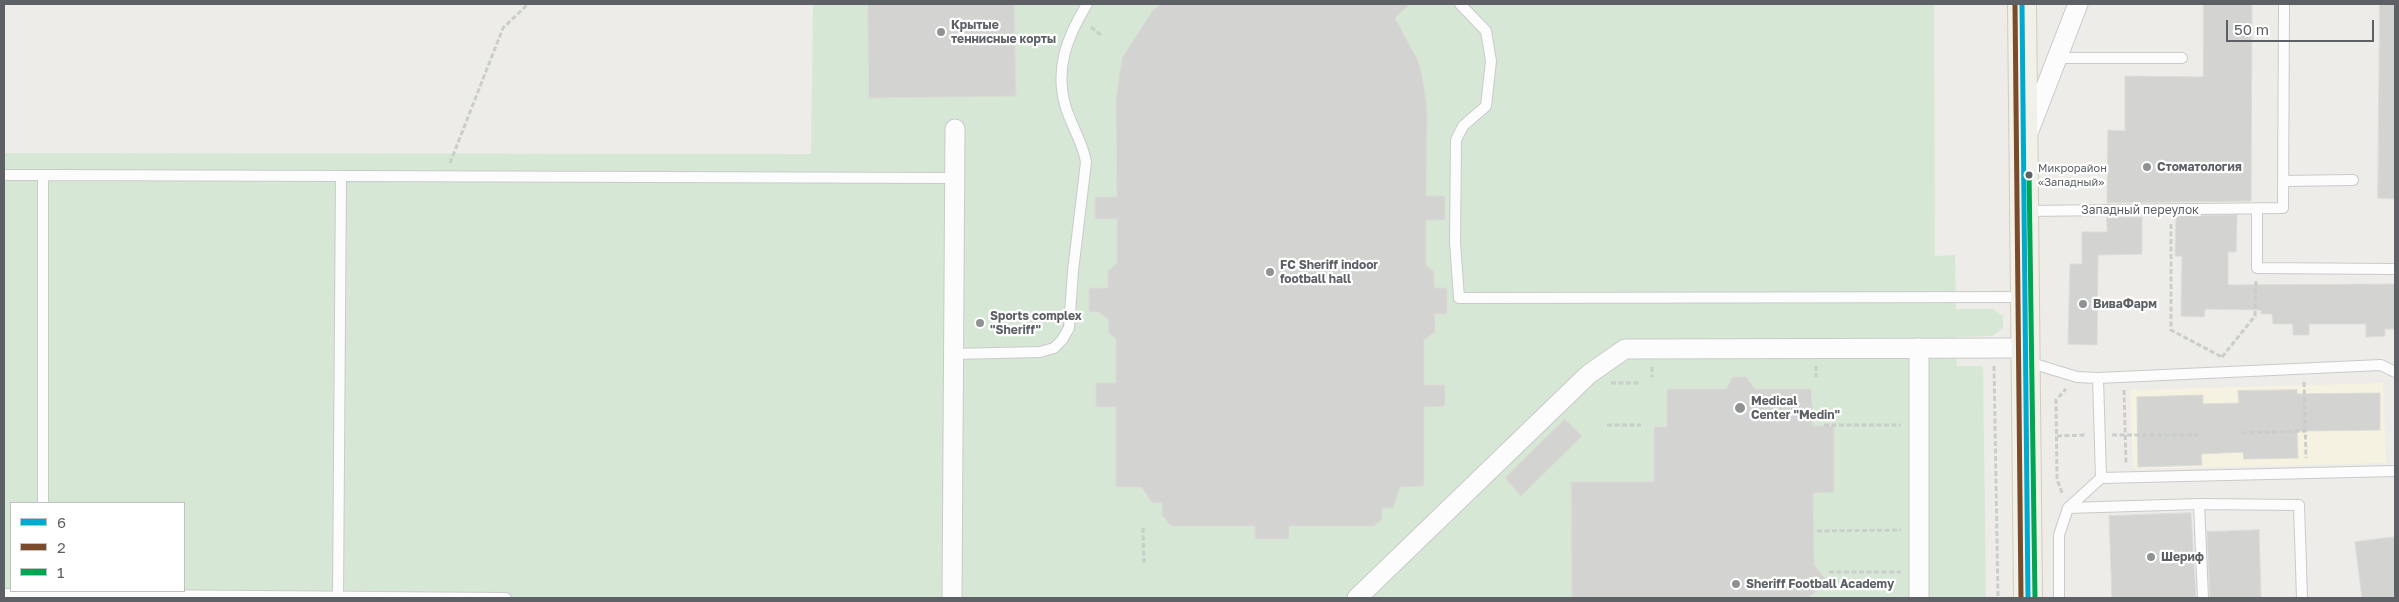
<!DOCTYPE html>
<html>
<head>
<meta charset="utf-8">
<style>
	body { margin:0 }
	#map { position:relative; width:2399px; height:602px; overflow:hidden; background:#edece8; font-family:"Golos Text",sans-serif }
	canvas { display:block }
	.frame { position:absolute; inset:0; border:5px solid #5d6165; pointer-events:none }
	.legend { position:absolute; left:10px; top:502px; width:175px; height:90px; box-sizing:border-box; background:#fff; border:1px solid #bec0c1; margin:0; padding:6px 9px; list-style:none; font-size:15px; color:#5d6165 }
	.legend li { display:flex; align-items:center; gap:10px; height:25px }
	.legend b { width:25px; border:1px solid #bec0c1 }
	.scale { position:absolute; left:2226px; top:20px; width:148px; height:22px; box-sizing:border-box; border:2px solid #5d6165; border-top:0; padding-left:6px; font-size:15px; line-height:18px; white-space:nowrap; color:#5d6165; -webkit-text-stroke:4px #fff; paint-order:stroke }
</style>
</head>
<body>
<div id="map">
<canvas width="2399" height="602"></canvas>
<div class="frame"></div>
<ul class="legend">
<li><b style="height:6px;background:#00a9ce"></b>6</li>
<li><b style="height:6px;background:#7a4b2a"></b>2</li>
<li><b style="height:6px;background:#00a651"></b>1</li>
</ul>
<div class="scale">50 m</div>
</div>
<script>
const ctx = document.querySelector('canvas').getContext('2d');
ctx.lineJoin = 'round';
function paint(path, color) { ctx.fillStyle = color; ctx.fill(path, 'evenodd'); }
function stroke(path, color, width, dash) { ctx.strokeStyle = color; ctx.lineWidth = width; ctx.lineCap = dash ? 'butt' : 'round'; ctx.setLineDash(dash || []); ctx.stroke(path); }
function drawText(font, color, halo, rows, align = 'center') {
  ctx.font = font + ' "Golos Text",sans-serif'; ctx.lineWidth = 4.5; ctx.setLineDash([]); ctx.textBaseline = 'middle'; ctx.strokeStyle = halo; ctx.fillStyle = color; for (const [text, x, y, turn = 0] of rows) {
    ctx.save(); ctx.translate(x, y); ctx.rotate((+turn || 0) * Math.PI / 180); ctx.textAlign = isNaN(turn) ? turn : align; if (halo) ctx.strokeText(text, 0, 0); ctx.fillText(text, 0, 0); ctx.restore();
  }
}
const commercial = new Path2D(`
	M2383,383L2386,463L2133,469L2130,390Z`);
const green = new Path2D(`
	M813,4H1934L1935,256L1955,255L1956,309H1993L2003,316V328L1993,336L1956,337L1957,366H1983L1986,598H4V153L811,154ZM11,503H184V591H11Z`);
const building = new Path2D(`
	M868,4H1014L1016,96L869,98Z
	M1162,4H1410L1395,18L1419,63L1424,86L1427,111L1426,196H1445V220H1426V265L1434,272V288H1447V314H1435V332L1424,340V385H1445V406L1424,407V486L1400,487L1393,508H1382V519L1374,526H1289V539H1255V526H1171L1162,515V503H1153L1141,487H1116V407H1096V383H1116V339L1108,332L1109,320L1099,312H1089V288H1108V271L1117,263V219H1095V197H1117L1116,100L1122,58L1153,10Z
	M2204,4H2252L2251,201L2107,203L2108,130L2125,131V76L2203,77Z
	M2380,4H2395V199L2378,198Z
	M2237,215L2236,252H2228V285L2395,284V329H2385V336L2366,337V324H2309V335H2293V324H2273L2272,314H2261V310L2205,309L2204,317L2181,316L2182,256H2175L2176,216Z
	M2107,217H2142V254L2098,255L2097,345L2068,344L2070,264H2082V232H2107Z
	M1733,377H1746L1755,389H1811L1813,426H1834V492L1813,493L1814,565L1828,582L1808,598H1572L1571,482H1654V427H1667V389H1726Z
	M2297,390V394L2380,393V430L2297,431L2298,458L2244,459L2243,452L2201,454L2202,465L2138,467L2137,397L2203,395V404L2239,403L2238,391Z
	M1565,419L1582,436L1521,496L1505,478Z
	M2191,513L2196,598H2112L2109,516Z
	M2259,530L2261,598H2210L2207,532Z
	M2395,537V598H2362L2355,542Z`);
const path = new Path2D(`
	M1091,27L1101,35
	M450,163L503,28L528,4
	M2171,224V330L2222,357
	M2222,357L2255,316L2256,281
	M1816,366V377
	M1994,366L1998,598
	M1652,367V377
	M2304,382L2306,458
	M1611,383H1641
	M2124,390L2126,464
	M1607,425H1641
	M1824,425H1901
	M2242,433L2306,431
	M2112,435H2198
	M2057,436L2086,435
	M2062,493L2057,479L2056,400L2066,389
	M1143,528L1144,565
	M1817,531L1901,530
	M1829,572H1901`);
const lane = new Path2D(`
	M1460,4L1486,31L1491,61L1486,106L1463,126L1456,140L1455,242L1459,298L2023,297
	M2057,58H2182
	M4,175H43
	M2283,181L2353,180
	M2257,209V268L2395,269
	M2026,211L2283,208L2284,4
	M954,354L1040,352L1054,348L1062,340L1069,328L1073,271L1086,162C1083,143 1072,127 1066,108C1054,69 1067,37 1087,4
	M2028,362L2077,377L2098,378L2381,365L2395,372
	M2098,378L2101,478
	M43,503V175L954,178
	M2199,504L2299,505L2302,598
	M2068,508L2199,504L2203,598
	M4,594L506,598
	M338,598L341,176
	M2059,598V535L2068,508L2101,478L2395,471`);
const street = new Path2D(`
	M2028,133L2078,4
	M1919,348V598
	M952,598L955,129
	M1357,598L1589,374L1625,349L2024,348`);
const primary = new Path2D(`
	M2022,4L2028,598`);
const bus1 = new Path2D(`
	M2022,4L2028,598`);
const bus2 = new Path2D(`
	M2015,4L2021,598`);
const bus3 = new Path2D(`
	M2029,173L2035,598`);
const markers = [
	[941,32,5,"#8f9293"],
	[2147,167,5,"#8f9293"],
	[2029,175,4.5,"#5d6165"],
	[1270,272,5,"#8f9293"],
	[2083,304,5,"#8f9293"],
	[980,323,5,"#8f9293"],
	[1740,408,6,"#8f9293"],
	[2151,557,5,"#8f9293"],
	[1736,584,5,"#8f9293"]
];
const busNames = [
	["Микрорайон",2038,169],
	["«Западный»",2038,183]
];
const poiNames = [
	["Крытые",951,25],
	["теннисные корты",951,39],
	["Стоматология",2157,167],
	["FC Sheriff indoor",1280,265],
	["football hall",1280,279],
	["ВиваФарм",2093,304],
	["Sports complex",990,316],
	["\"Sheriff\"",990,330],
	["Medical",1751,401],
	["Center \"Medin\"",1751,415],
	["Шериф",2161,557],
	["Sheriff Football Academy",1746,584]
];
const streetNames = [
	["Западный переулок",2140,210]
];
paint(commercial, '#f5f2e2');
paint(green, '#d6e8d5');
paint(building, '#d3d3d1');
stroke(building, '#dcdbd7', 1);
stroke(lane, '#c9caca', 12);
stroke(street, '#c9caca', 21);
stroke(primary, '#d3cdb8', 30);
stroke(path, '#c9cecb', 3, [5, 2.5]);
stroke(lane, '#fcfcfc', 10);
stroke(street, '#fcfcfc', 19);
stroke(primary, '#f2f1e9', 28);
stroke(bus1, '#00a9ce', 5);
stroke(bus2, '#7a4b2a', 5);
stroke(bus3, '#00a651', 5);
for (const [x, y, r, color] of markers) { const dot = new Path2D(); dot.arc(x, y, r, 0, 2 * Math.PI); ctx.fillStyle = color; ctx.fill(dot); stroke(dot, '#fff', 2); }
drawText('11px', '#5d6165', '#fff', busNames, 'left');
drawText('bold 12px', '#5d6165', '#fff', poiNames, 'left');
drawText('12px', '#5d6165', '#fff', streetNames);
</script>
</body>
</html>
